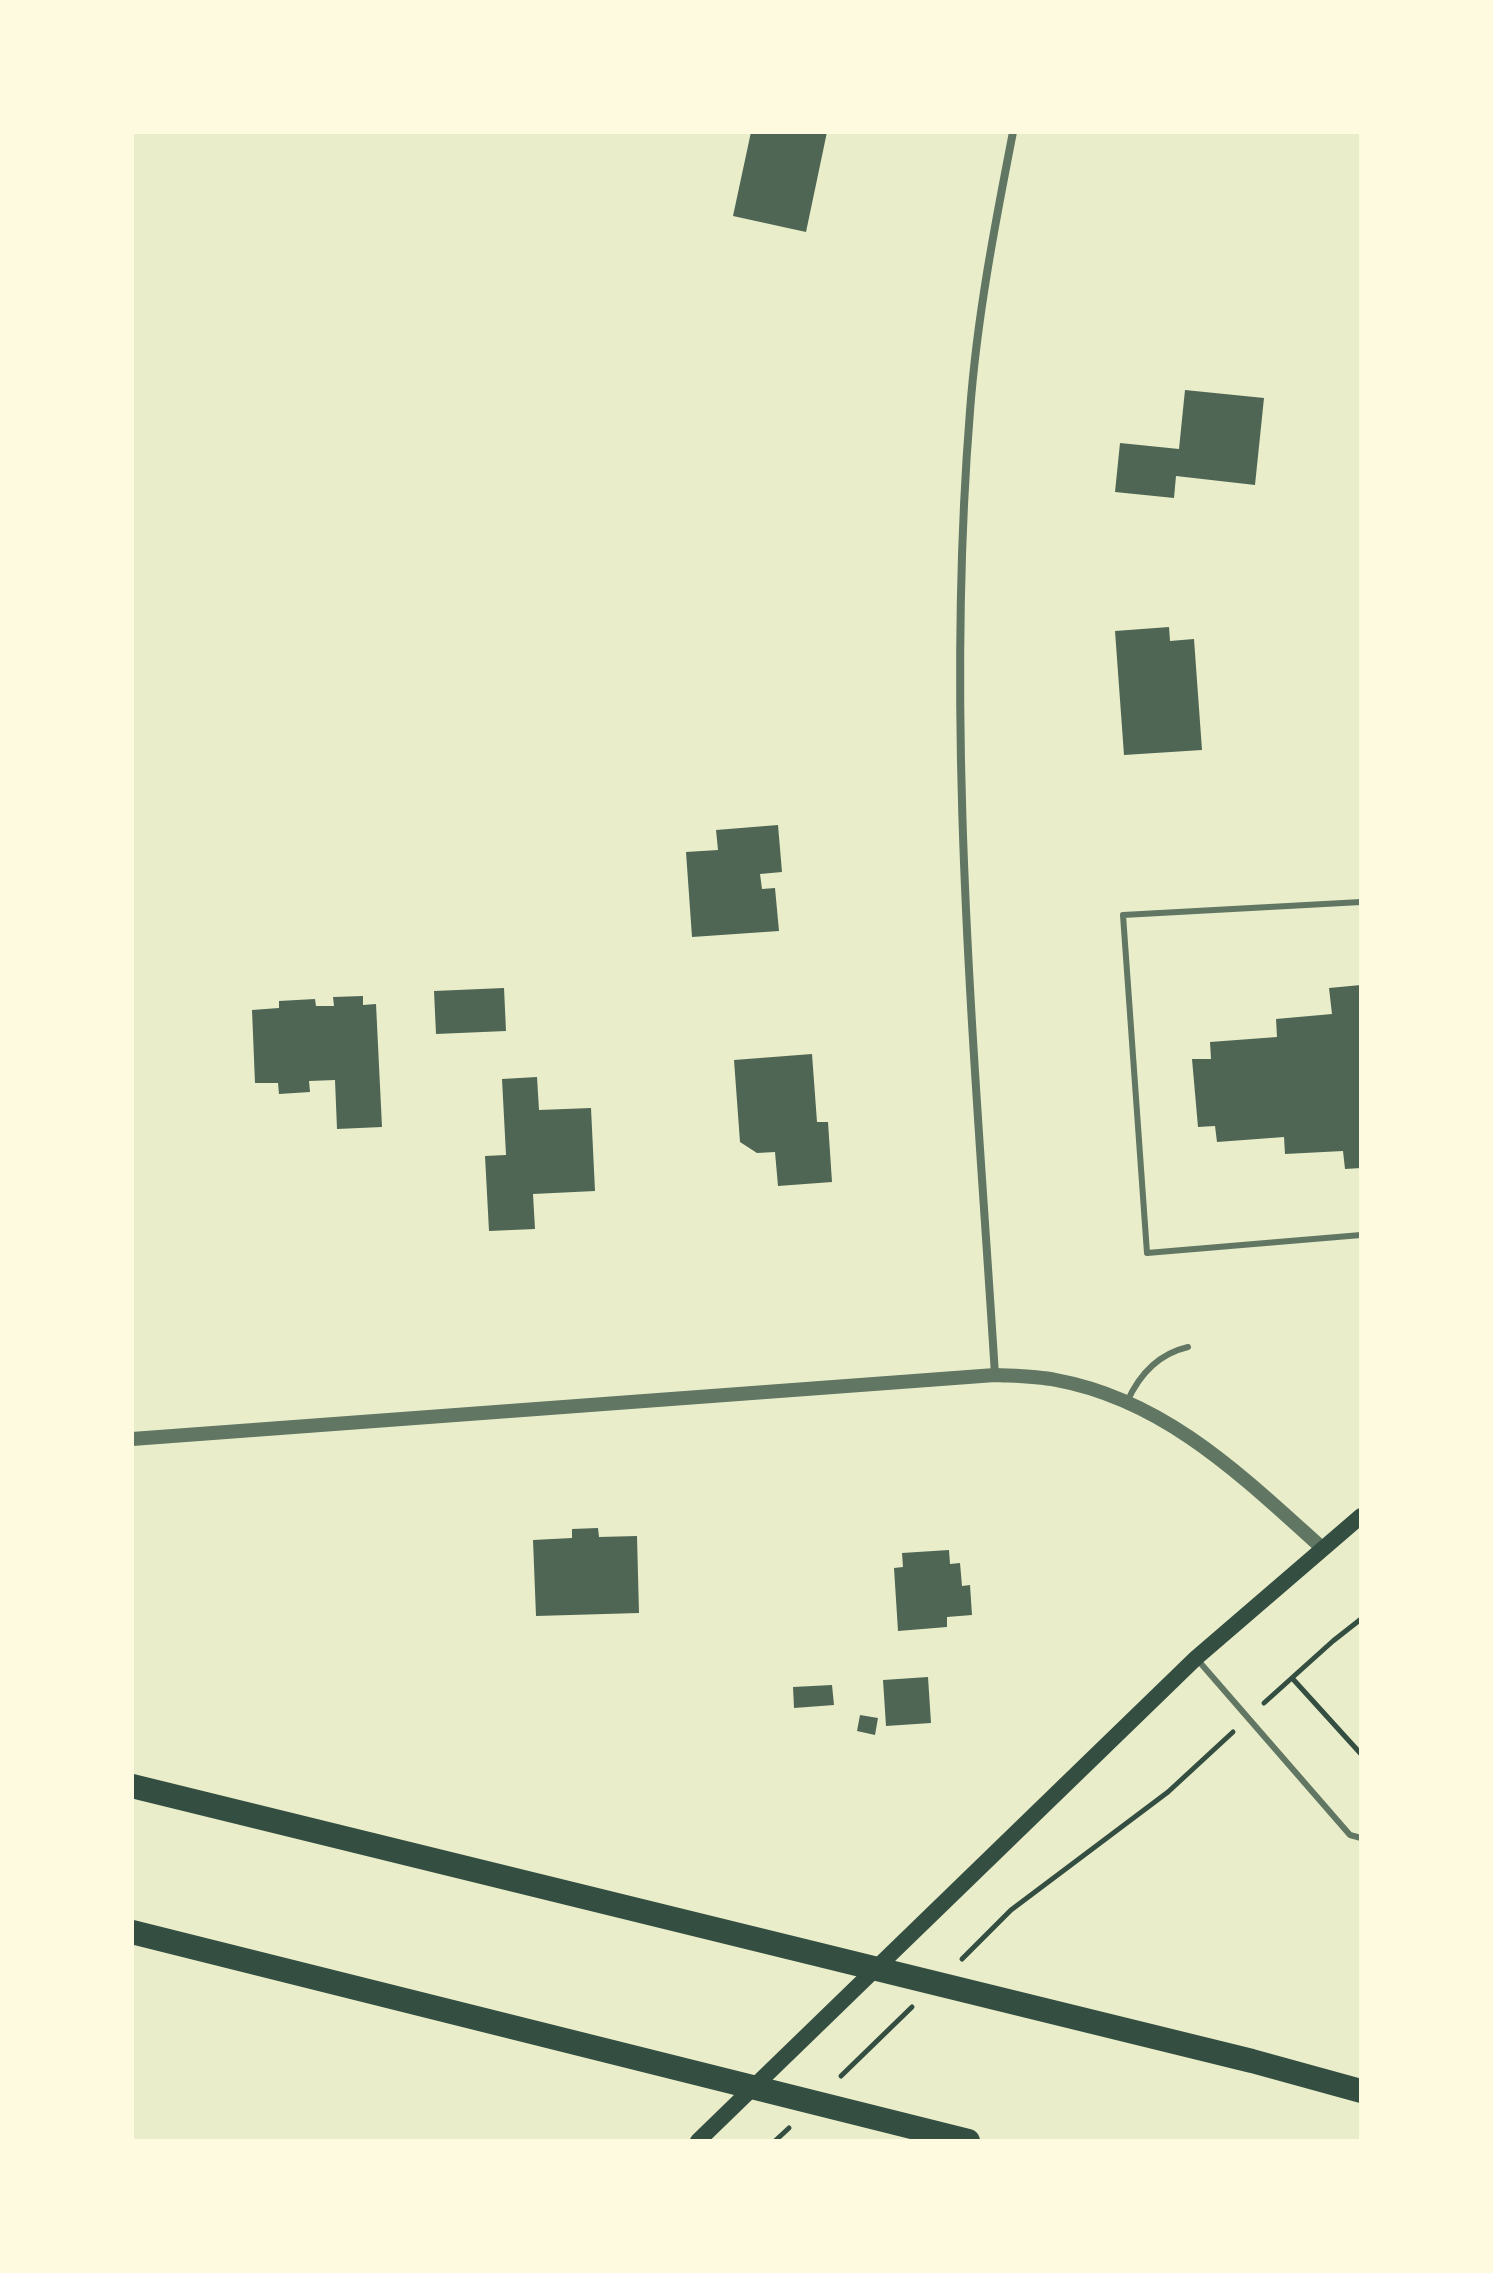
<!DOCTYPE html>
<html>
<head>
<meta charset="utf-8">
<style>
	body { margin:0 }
	#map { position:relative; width:1493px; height:2273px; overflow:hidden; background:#e9edc9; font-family:"Open Sans",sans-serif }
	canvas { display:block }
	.frame { position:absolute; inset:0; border:134px solid #fefae0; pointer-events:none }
</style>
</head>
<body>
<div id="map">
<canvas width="1493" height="2273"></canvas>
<div class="frame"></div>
</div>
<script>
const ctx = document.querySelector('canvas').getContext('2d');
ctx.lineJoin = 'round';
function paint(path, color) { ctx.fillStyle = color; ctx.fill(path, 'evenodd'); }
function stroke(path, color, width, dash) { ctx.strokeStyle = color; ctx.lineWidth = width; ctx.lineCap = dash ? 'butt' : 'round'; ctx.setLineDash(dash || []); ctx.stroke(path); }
const building = new Path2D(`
	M751,132H827L806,232L733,216Z
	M1185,390L1264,398L1255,485L1176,476L1174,498L1115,492L1120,443L1179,449Z
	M1169,627L1170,641L1194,639L1202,750L1124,755L1115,631Z
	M778,825L782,872L760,874L762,889L775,888L779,931L692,937L686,852L718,850L716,830Z
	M1361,985V1168L1345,1169L1343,1151L1285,1154L1284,1137L1217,1142L1215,1126L1198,1127L1192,1059H1211L1210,1042L1277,1037L1276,1019L1332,1014L1329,988Z
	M504,988L506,1031L436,1034L434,991Z
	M363,996V1005L376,1004L382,1127L337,1129L335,1080L309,1081L310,1092L279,1094L278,1083H255L252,1010L279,1008V1001L315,999L316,1006H334L333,997Z
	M812,1054L817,1122H828L832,1182L778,1186L775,1152L757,1153L740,1142L734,1060Z
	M537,1077L539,1110L591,1108L595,1191L533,1194L535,1229L489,1231L485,1156L506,1155L502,1079Z
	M598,1528L599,1537L637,1536L639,1613L536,1616L533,1540L572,1538V1529Z
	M949,1550L950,1564L960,1563L962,1586L970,1585L972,1615L947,1617V1627L898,1631L894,1568L903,1567L902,1553Z
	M928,1677L931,1723L886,1726L883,1680Z
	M832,1685L834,1705L794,1708L793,1687Z
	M860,1715L878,1718L875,1735L857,1731Z`);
const path = new Path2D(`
	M1292,1678L1361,1754
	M1264,1703L1333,1641L1361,1619
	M962,1959L1011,1910L1168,1792L1233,1732
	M841,2076L912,2007
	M775,2141L789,2128`);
const service = new Path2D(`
	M1361,902L1123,915L1147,1253L1361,1235
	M1127,1402C1139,1375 1158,1354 1188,1347
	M1196,1658L1350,1835L1361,1838`);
const minor = new Path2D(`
	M995,1375C975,1054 944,732 970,411C977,317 995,224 1013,132`);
const tertiary = new Path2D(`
	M132,1439L995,1375C1015,1376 1036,1376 1056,1380C1165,1400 1242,1476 1321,1547`);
const secondary = new Path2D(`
	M698,2141L1196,1658L1361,1516`);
const motorway = new Path2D(`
	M132,1786L1252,2061L1361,2091
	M132,1932L968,2141`);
paint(building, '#4f6655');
stroke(path, '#344e41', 5);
stroke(service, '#617663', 6);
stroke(minor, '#617663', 8);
stroke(tertiary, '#617663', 14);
stroke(secondary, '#344e41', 16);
stroke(motorway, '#344e41', 24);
</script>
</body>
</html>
